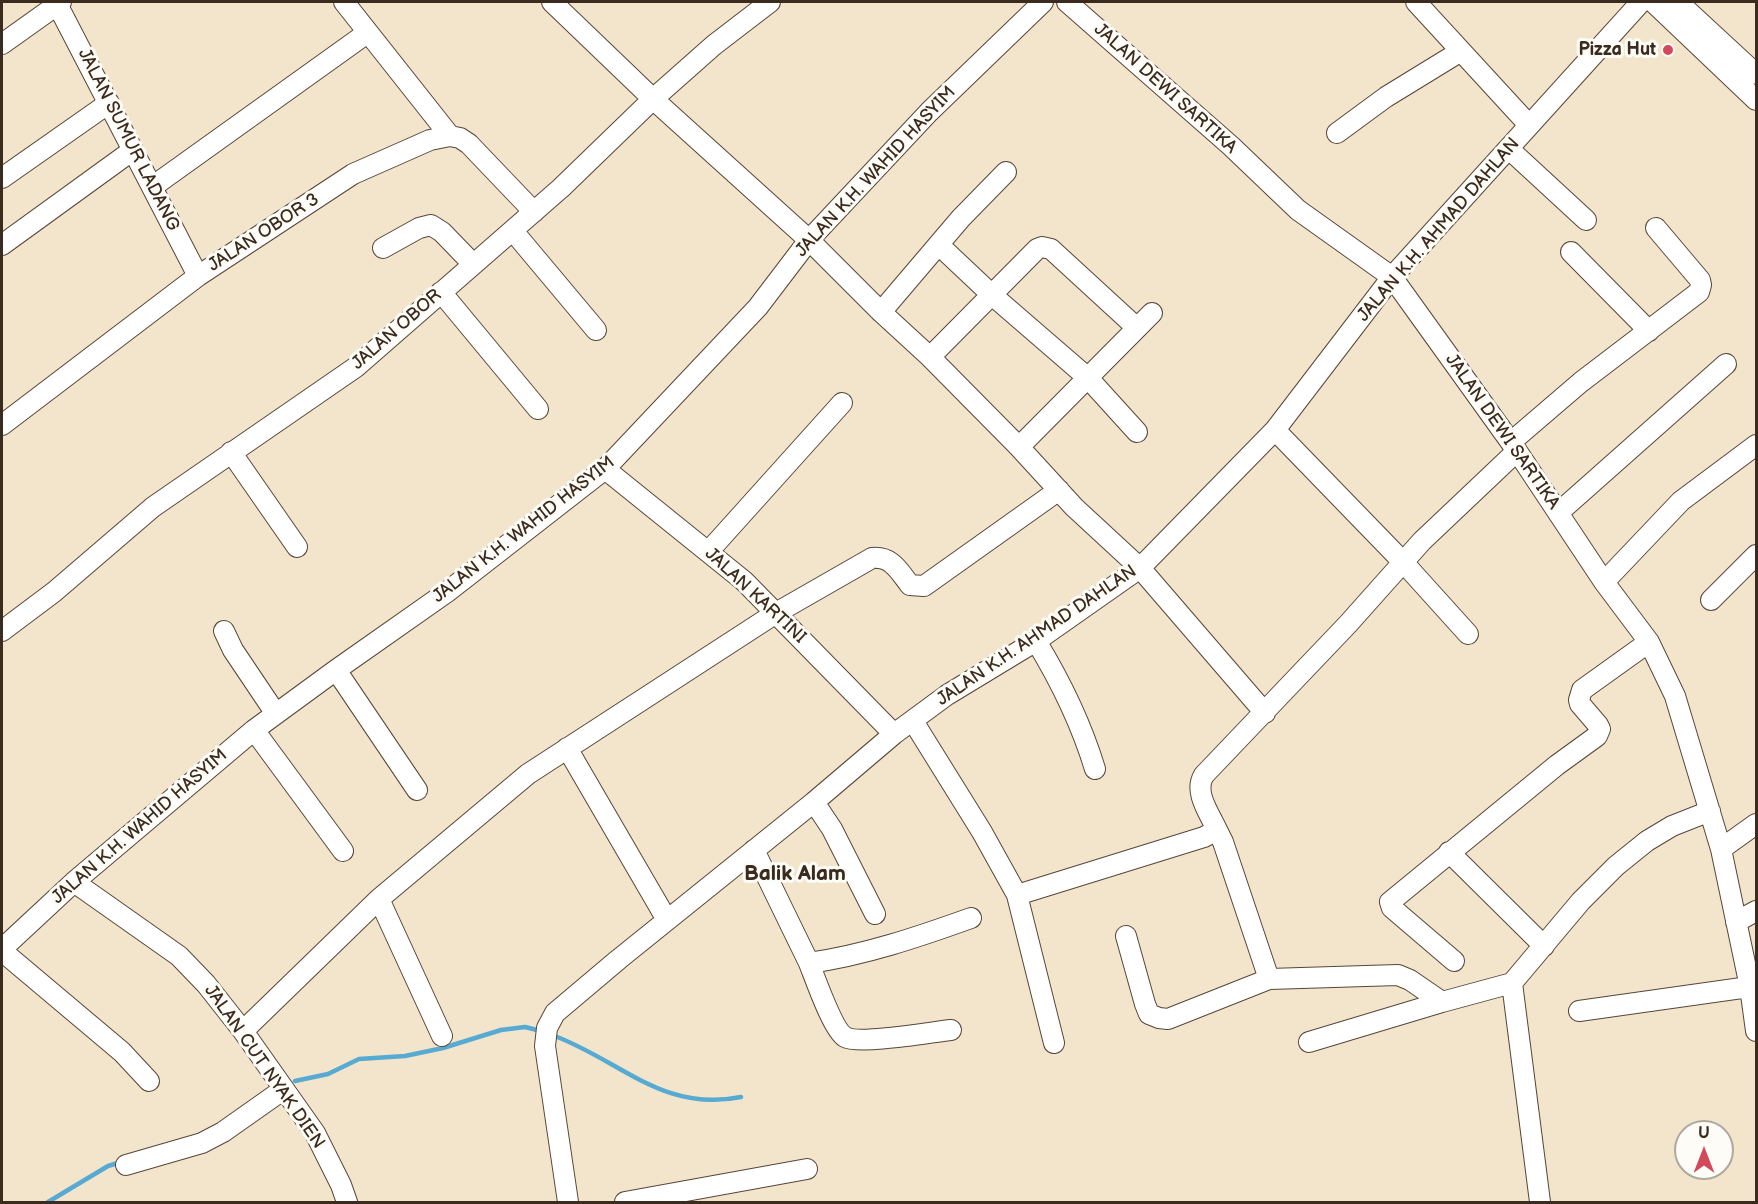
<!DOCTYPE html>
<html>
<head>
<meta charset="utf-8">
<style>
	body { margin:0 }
	#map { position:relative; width:1758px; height:1204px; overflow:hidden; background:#f3e5cc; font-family:"Balsamiq Sans",sans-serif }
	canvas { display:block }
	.frame { position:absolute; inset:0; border:3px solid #3b2a1e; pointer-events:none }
	.north { position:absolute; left:1674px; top:1120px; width:60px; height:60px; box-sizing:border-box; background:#fdfcf7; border:2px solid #afa8a0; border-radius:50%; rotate:0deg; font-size:16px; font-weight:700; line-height:24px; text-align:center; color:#3b2a1e }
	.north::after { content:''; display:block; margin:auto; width:21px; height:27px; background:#d1495b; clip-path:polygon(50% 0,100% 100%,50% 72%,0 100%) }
</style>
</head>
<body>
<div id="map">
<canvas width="1758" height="1204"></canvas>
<div class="frame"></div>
<div class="north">U</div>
</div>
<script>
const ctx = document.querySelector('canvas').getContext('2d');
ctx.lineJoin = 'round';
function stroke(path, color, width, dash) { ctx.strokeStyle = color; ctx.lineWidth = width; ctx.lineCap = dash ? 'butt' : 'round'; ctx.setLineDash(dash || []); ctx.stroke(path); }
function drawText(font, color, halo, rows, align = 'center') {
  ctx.font = font + ' "Balsamiq Sans",sans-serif'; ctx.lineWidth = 6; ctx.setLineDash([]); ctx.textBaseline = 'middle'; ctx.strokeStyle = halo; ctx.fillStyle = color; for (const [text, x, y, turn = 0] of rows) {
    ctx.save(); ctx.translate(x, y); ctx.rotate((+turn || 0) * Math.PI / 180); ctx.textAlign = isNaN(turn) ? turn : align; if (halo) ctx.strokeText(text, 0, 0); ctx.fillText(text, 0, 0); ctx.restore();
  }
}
const stream = new Path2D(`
	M552,1035C619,1059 662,1113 741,1097
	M295,1081L328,1074L359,1059L405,1056L443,1048L501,1030L525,1027L541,1031
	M48,1202L108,1166L121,1162`);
const minor = new Path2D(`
	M344,2L450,136
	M552,2L653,99L809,240L881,312L930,357L1019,447L1074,507L1140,568L1265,713
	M1067,2L1231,146L1298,210L1392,277L1517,451L1604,582L1649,642L1675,696L1721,849L1750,987L1756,1031
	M1416,2L1529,125
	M1653,2L1756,100
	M1678,2L1756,74
	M57,4L198,276
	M2,44L61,2
	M1337,133L1386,97L1461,51
	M1509,149L1586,220
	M2,178L109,103
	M152,187L367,33
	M513,231L596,330
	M2,245L133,150
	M940,246L992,295L1088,378L1137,432
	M383,248L419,228L431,225L442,232L473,264
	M1571,252L1649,331
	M441,292L538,409
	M881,312L961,218L1006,172
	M930,357L1037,249L1042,247L1051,249L1137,328
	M2,425L198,276L353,174L430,140L450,136L460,138L469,144L534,212
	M1275,430L1403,562L1468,634
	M1511,442L1581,382L1699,292L1701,285L1700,280L1656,228
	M1019,447L1152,313
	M231,452L297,547
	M605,469L744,581L894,734
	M1558,513L1726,364
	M708,552L842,403
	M1604,582L1681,501L1756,445
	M1711,600L1756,555
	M2,631L54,592L153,507L356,367L561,188L653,99L714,45L770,2
	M224,631L233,650L276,714
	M1036,641C1061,682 1081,723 1095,769
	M336,670L417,790
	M913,721L982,832L1017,895L1054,1043
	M254,730L343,851
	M567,748L667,920
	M814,802L832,829L875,914
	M1721,849L1756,824
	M754,850L809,963C865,955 918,937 971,918
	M1449,852L1544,946
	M74,882L179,956L206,984L243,1031L315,1133L341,1185L347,1202
	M1017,895L1204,837L1217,830C1210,814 1193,792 1204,775L1348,624L1422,541L1517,451
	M379,899L442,1036
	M1736,922L1756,911
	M1126,936L1145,1004L1149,1014L1159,1018L1168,1019L1269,979L1223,842L1217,830
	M2,949L74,882L254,730L336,670L447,592L605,469L758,307L809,240L929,112L1043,2
	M2,951L122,1052L149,1081
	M1454,961L1392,908L1390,902L1557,765L1597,736L1600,729L1598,725L1580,704L1579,700L1582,690L1649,642
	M809,963C815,978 833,1030 845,1037C859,1045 932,1032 951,1030
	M1269,979L1398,975L1410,980L1442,1002L1512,983L1581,901L1616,866L1647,841L1672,826L1710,811
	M1512,983L1540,1202
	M1579,1011L1756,986
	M243,1031L379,899L528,774L776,613L872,558C892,556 899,571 910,585L924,586L1059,490
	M1309,1042L1442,1002
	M126,1165L202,1143L223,1132L284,1089
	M568,1202L545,1046L547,1028L555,1013L619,959L814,802L894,734L947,695L1036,641L1140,568L1275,430L1392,277L1641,2
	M625,1202L807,1169`);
const markers = [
	[1668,50,6,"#d1495b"]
];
const poiNames = [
	["Pizza Hut",1656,50]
];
const streetNames = [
	["JALAN DEWI SARTIKA",1165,89,42],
	["JALAN SUMUR LADANG",128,140,63],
	["JALAN K.H. WAHID HASYIM",876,172,-47],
	["JALAN K.H. AHMAD DAHLAN",1439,230,-49],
	["JALAN OBOR 3",264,233,-33],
	["JALAN OBOR",397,330,-41],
	["JALAN DEWI SARTIKA",1502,432,55],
	["JALAN K.H. WAHID HASYIM",524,530,-38],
	["JALAN KARTINI",755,596,43],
	["JALAN K.H. AHMAD DAHLAN",1037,636,-34],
	["JALAN K.H. WAHID HASYIM",140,827,-41],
	["JALAN CUT NYAK DIEN",264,1067,55]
];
const quarterNames = [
	["Balik Alam",795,875]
];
stroke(stream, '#57aad2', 4.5);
stroke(minor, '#574638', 22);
stroke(minor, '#fff', 20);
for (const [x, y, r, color] of markers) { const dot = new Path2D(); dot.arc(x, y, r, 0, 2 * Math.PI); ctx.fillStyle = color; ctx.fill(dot); stroke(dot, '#fdfcf7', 2); }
drawText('bold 18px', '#3b2a1e', '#fdfcf7', poiNames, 'right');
drawText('18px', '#3b2a1e', '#fdfcf7', streetNames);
drawText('bold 21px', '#3b2a1e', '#fdfcf7', quarterNames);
</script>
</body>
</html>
